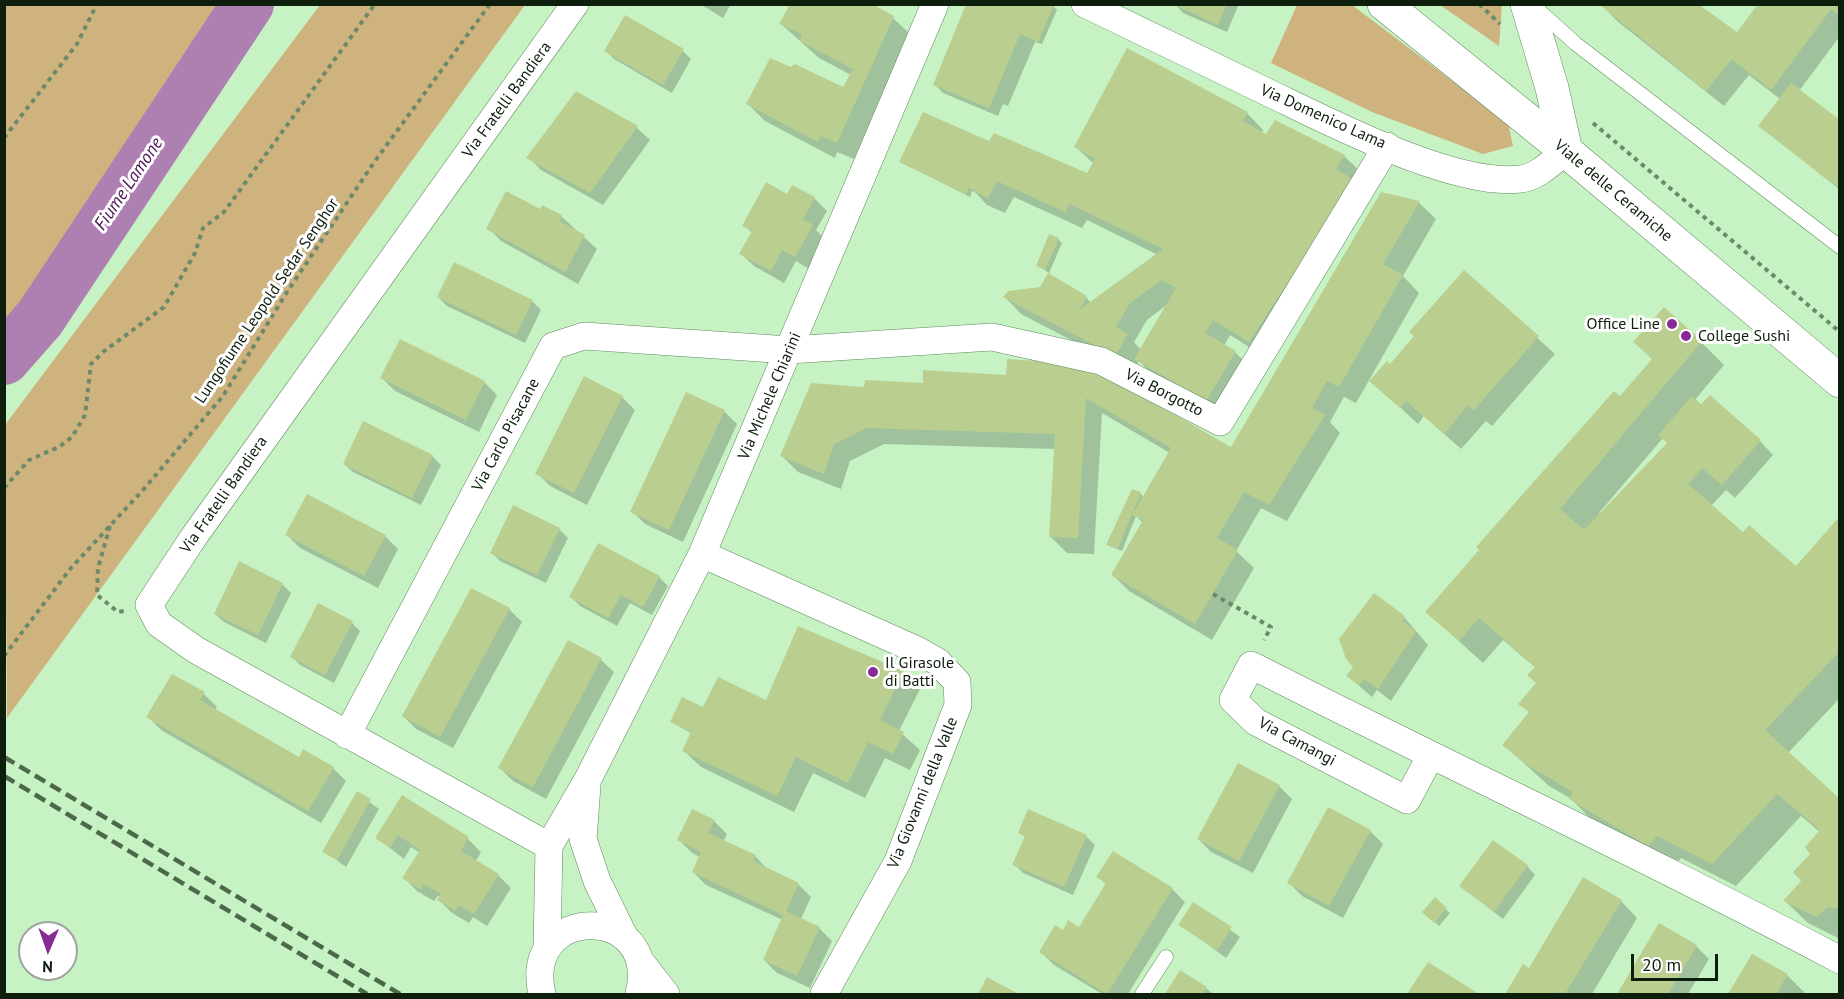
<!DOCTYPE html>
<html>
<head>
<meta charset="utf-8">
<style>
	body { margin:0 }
	#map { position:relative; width:1844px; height:999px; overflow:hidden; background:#c7f3c4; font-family:"PT Sans",sans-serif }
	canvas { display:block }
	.frame { position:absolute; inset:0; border:6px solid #0e1e0d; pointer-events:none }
	.north { position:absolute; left:18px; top:921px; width:60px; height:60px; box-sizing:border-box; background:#fff; border:2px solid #9fa59e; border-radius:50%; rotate:182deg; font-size:16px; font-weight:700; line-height:24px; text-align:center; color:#0e1e0d }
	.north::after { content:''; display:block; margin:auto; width:21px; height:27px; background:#882a94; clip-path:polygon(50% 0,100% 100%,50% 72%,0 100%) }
	.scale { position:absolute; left:1631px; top:954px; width:87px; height:27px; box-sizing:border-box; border:3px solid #0e1e0d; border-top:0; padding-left:8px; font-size:18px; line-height:21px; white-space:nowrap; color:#0e1e0d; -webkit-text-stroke:4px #fff; paint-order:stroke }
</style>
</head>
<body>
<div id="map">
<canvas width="1844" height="999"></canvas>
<div class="frame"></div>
<div class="north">N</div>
<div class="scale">20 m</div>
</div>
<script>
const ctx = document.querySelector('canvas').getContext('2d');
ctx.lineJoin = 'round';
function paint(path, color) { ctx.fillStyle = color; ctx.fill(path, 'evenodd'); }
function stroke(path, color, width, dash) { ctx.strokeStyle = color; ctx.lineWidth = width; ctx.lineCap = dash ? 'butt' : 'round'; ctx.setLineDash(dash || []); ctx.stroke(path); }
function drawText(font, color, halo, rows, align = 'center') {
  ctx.font = font + ' "PT Sans",sans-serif'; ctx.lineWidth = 6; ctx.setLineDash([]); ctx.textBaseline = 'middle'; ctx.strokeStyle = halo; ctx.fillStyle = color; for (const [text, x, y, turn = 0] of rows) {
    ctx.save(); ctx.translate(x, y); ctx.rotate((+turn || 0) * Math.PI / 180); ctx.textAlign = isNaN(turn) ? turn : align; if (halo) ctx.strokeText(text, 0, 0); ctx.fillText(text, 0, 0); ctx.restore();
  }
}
const green = new Path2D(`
	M5,4L245,5L30,312L5,342Z
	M320,5H525L7,718L5,425Z
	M1297,5H1352L1508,123L1513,146L1483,154L1372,112L1271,63Z
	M1440,5H1502L1499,46Z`);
const shadow = new Path2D(`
	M700,4H731L723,18Z
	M1175,4H1239L1227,32L1183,13Z
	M1601,4L1737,34L1840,4V36L1799,91L1840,122V190L1760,126L1780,99L1749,75L1724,106L1617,21Z
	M1053,6L1057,10L1042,44L1035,42L1008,106L1003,104L998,116L943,93L935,85Z
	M893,18L910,34L854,159L837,152L835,158L765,121L748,104L844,89L851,75L819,58L781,24Z
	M606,51H683L691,59L672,93L614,59Z
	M577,93L637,128L650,140L603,205L541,170L528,157Z
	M1247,113L1263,130L1262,134L1344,156L1361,172L1266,358L1230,335L1224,346L1235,352L1252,369L1224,417L1153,375L1139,361L1132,372L1021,314L1005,297H1086L1091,303L1158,255L1087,220L1082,228L1014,197L1005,213L987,205L975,192L972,191L970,197L901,162L990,143L1088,175L1094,164L1076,147ZM1168,304L1141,350L1134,342L1147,320Z
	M1382,194L1419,203L1436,219L1403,276L1419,293L1356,403L1344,397L1330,422L1340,433L1287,521L1261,508L1236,551L1254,568L1212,640L1129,591L1113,575L1143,523L1136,516L1122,551L1107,545L1140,493L1144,497L1170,453L1102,413L1094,554L1067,553L1050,536L1055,449L884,444L850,461L841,489L798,472L781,455L865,388L1007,376L1008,361L1232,449Z
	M788,196L814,198L827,211L816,230L825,239L809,269L796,261L784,283L754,266L741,254L752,233L744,225Z
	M541,211L561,216L597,249L578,284L501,241L488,228Z
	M1058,239L1062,243L1049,273L1037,265Z
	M1464,272L1555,354L1492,426L1486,421L1461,449L1424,416L1418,424L1372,381L1390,366L1416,336Z
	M438,297L532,301L541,310L525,343L447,306Z
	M1701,342L1724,365L1694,401L1760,441L1773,455L1735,498L1726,490L1711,506L1743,534L1796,568L1840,518V698L1788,753L1840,801V939L1808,923L1785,901L1803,881L1820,832L1801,816L1736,886L1681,858L1672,869L1594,822L1570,798L1549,786L1504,745L1530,713L1520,704L1538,684L1536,668L1503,640L1483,663L1427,612L1620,398ZM1663,438L1668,444L1601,515L1599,513Z
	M382,378L484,382L497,395L479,432L395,391Z
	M622,397L635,410L587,505L550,486L537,473Z
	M724,411L737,424L683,542L645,524L632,511Z
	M432,456L441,465L421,505L353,472L344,464Z
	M559,529L568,538L546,583L500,561L492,553Z
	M287,535L385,536L398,549L378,588L300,548Z
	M659,577L668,586L652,615L630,603L617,626L580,606L571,597Z
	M282,584L291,593L266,643L224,622L215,614Z
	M509,609L522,622L453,748L416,729L403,716Z
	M1404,617L1428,645L1391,701L1377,690L1372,697L1348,676Z
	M352,623L360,631L334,683L300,665L292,657Z
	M569,642L601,660L614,672L546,799L513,781L500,768Z
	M903,672L920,689L899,731L920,750L910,770L885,758L865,798L813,773L794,812L701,767L684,751L692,734L672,722L702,709L767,702Z
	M204,694L217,707L215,710L299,759L333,768L346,781L321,823L161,730L148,717Z
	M1238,765L1279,786L1292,799L1253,873L1211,852L1198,839Z
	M357,793L379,809L346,867L324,851Z
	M402,797L468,839L481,852L476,861L498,875L511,888L487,926L473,917L469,923L452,913L439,900L441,897L438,896L434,901L417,891L404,878L420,853L411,847L404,859L377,838Z
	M714,821L727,834L723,842L755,856L768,870L798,884L811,897L801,919L819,928L832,941L810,988L777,973L764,960L783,920L706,885L693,872L700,857L692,853L679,840Z
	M1370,831L1383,844L1343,918L1302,896L1289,883Z
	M1019,832L1086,836L1095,845L1073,895L1023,873L1014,864L1026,838Z
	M1113,853L1172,889L1185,902L1128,994H1102L1054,965L1041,952L1063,932L1080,929L1107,885L1098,877Z
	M1527,866L1535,875L1503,919L1461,886Z
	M1435,899L1450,913L1439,926L1424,912Z
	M1621,901L1637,918L1592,994H1506L1523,966L1530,970Z
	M1194,904L1240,937L1226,958L1180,924Z
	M1660,925L1696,946L1709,959L1688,994H1619Z
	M1753,956L1787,975L1806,994H1730Z
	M1429,964L1476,994H1409Z
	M1181,972L1206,988L1213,994H1167Z
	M988,979L1016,994H979Z`);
const river = new Path2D(`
	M4,359L40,318L248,4`);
const building = new Path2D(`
	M790,4H872L894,16L837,143L820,136L818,142L746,104L770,58L791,67L795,64L843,87L853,69L800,41L802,34L779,24Z
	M966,4H1054L1038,42L1020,34L989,108L933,85Z
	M1173,4H1227L1218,25Z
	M1599,4H1698L1737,32L1758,4H1840V16L1831,9L1771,90L1732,59L1706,91Z
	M625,15L684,49L663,85L604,51Z
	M1127,48L1248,112L1243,121L1266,134L1275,120L1345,155L1336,169L1354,180L1249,342L1213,320L1205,333L1236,351L1206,401L1134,359L1176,288L1162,280L1130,303L1116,327L1128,334L1115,356L1003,297L1008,291L1040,287L1048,273L1087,296L1079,310L1163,249L1070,204L1065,212L997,181L988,198L969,188L966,194L899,162L923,112L989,141L994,133L1087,173L1095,159L1074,147Z
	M1791,83L1840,120V189L1758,126Z
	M576,91L638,126L590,193L526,158Z
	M766,182L787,194L792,185L815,197L803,219L813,225L795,257L782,250L771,271L739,254L752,231L742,226Z
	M506,191L540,209L542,205L562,215L559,221L585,235L565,272L486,229Z
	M1381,192L1420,201L1383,264L1403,275L1339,387L1327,381L1312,408L1325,415L1269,505L1244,492L1217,538L1238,550L1195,624L1111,575L1143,520L1132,515L1171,448L1086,398L1078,538L1049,537L1055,434L867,428L834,444L824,474L780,456L811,383L864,387L865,380L923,383V370L1006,375L1007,359L1087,364L1231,447Z
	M1049,234L1059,238L1045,270L1036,266Z
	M454,262L533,300L516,335L437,297Z
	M1464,270L1539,336L1474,410L1468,405L1444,434L1406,401L1400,408L1369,381L1387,361L1390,364L1414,336L1409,332Z
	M1664,307L1702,341L1560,509L1584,530L1667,443L1658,435L1692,396L1701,404L1710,395L1761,440L1722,485L1702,468L1688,484L1743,532L1749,525L1796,566L1840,516V651L1765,730L1840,799V905L1837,908L1827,907L1817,917L1783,901L1801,881L1793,872L1810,854L1805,847L1820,830L1777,794L1712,864L1657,836L1648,846L1569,799L1573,792L1524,763L1502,745L1529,712L1518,704L1536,683L1527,675L1535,667L1479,618L1459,641L1425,612L1479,550L1476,547L1614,391L1620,396L1652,359L1633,342Z
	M400,339L485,381L466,420L380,378Z
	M584,376L623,396L574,493L535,474Z
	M686,392L725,410L669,530L630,512Z
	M363,421L433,455L412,498L343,464Z
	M1132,489L1141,492L1118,548L1106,545Z
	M307,494L386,535L364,576L285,535Z
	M513,505L560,528L537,575L490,553Z
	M598,543L660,576L643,607L621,595L608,618L569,597Z
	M239,561L283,583L258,635L214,614Z
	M471,588L510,608L440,737L402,716Z
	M1374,593L1405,616L1401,620L1416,631L1378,689L1364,679L1359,685L1346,676L1353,667L1346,659L1339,639Z
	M318,603L353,621L325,675L290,657Z
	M798,626L904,671L880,720L904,732L893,754L868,742L848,783L796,757L777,796L682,751L691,732L670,722L682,697L703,707L718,677L766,700Z
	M568,640L602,658L533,787L498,768Z
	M172,674L205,692L200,700L299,757L303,749L334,767L308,811L146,717Z
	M1238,763L1280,785L1239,861L1197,839Z
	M357,791L371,799L337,860L322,852Z
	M402,795L469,837L461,851L499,874L474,914L459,905L455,911L437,900L441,894L424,884L421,890L402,878L420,850L398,835L390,848L375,838Z
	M1328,807L1371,830L1329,906L1287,883Z
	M692,809L715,820L708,833L756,855L753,861L799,883L786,911L820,927L797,976L763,960L783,915L692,872L701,852L677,840Z
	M1028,809L1087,835L1064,887L1012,865L1025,836L1018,833Z
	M1493,840L1528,865L1494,912L1459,886Z
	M1113,851L1173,888L1107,994L1039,952L1055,925L1063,930L1068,920L1079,927L1106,883L1096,877Z
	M1583,877L1622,900L1565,994L1558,992L1556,994H1505L1523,964L1529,968Z
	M1435,897L1447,908L1434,923L1422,912Z
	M1193,902L1232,927L1217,950L1178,925Z
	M1659,923L1697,945L1668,994H1617Z
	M1752,954L1788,974L1776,994H1728Z
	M1428,962L1479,994H1407Z
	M1180,970L1207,987L1202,994H1165Z
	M987,977L996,982L1019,994H978Z`);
const path = new Path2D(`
	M1479,4L1500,24
	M1593,123L1840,332
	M4,138L77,44L97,4
	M4,488L29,460L59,447L72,437L85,415L91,364L103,352L164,307L195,253L203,228L224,212L375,4
	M110,526L98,568L97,595L118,612L124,611
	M1213,594L1271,627L1264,640
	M4,656L71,568L143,490L223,396L287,292L375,161L490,4`);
const lane = new Path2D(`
	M1535,7L1576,44L1840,247
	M1142,994L1166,957`);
const street = new Path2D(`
	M1085,4C1145,33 1205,62 1265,91C1328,121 1453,187 1520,179C1537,178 1553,161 1566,151
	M702,554L917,650L938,662L957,682L958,705L898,861L824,994
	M347,735L553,346L584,336L789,350L992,337L1101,361L1220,422L1387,146
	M1430,757L1407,800L1256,722L1233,700L1251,665C1447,765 1646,857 1840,960
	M587,786L583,839L597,881L624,936
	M549,846L196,650L159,624L149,605L193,538L575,4
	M547,949L549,846L588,779L702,554L935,4
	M641,962L666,994
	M542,994C521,903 661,903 639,994`);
const secondary = new Path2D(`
	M1384,4L1566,151L1840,381
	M1527,4L1552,88L1566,151`);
const rail = new Path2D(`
	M4,757L400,994
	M4,776L367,994`);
const markers = [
	[1672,324,6,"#882a94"],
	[1686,336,6,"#882a94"],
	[873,672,6,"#882a94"]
];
const streetNames = [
	["Via Fratelli Bandiera",507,100,-54],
	["Via Domenico Lama",1323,117,24],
	["Viale delle Ceramiche",1613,191,40],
	["Lungofiume Leopold Sedar Senghor",267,301,-56],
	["Via Borgotto",1164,393,27],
	["Via Michele Chiarini",770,396,-67],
	["Via Carlo Pisacane",506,435,-62],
	["Via Fratelli Bandiera",224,495,-55],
	["Via Camangi",1297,742,28],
	["Via Giovanni della Valle",923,793,-68]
];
const poiNames = [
	["Office Line",1660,324,"right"],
	["College Sushi",1698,336],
	["Il Girasole",885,663],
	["di Batti",885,681]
];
const waterNames = [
	["Fiume Lamone",129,184,-56]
];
paint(green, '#ceb37f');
paint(shadow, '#0003');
stroke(river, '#ad80b1', 52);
paint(building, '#bacf8f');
stroke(lane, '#60885e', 15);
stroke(street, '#60885e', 28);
stroke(secondary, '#60885e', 34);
stroke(path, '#6c8a6a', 4, [4.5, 4.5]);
stroke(lane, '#fff', 14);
stroke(street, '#fff', 27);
stroke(secondary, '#fff', 33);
stroke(rail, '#4d674b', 4.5, [12, 6]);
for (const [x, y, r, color] of markers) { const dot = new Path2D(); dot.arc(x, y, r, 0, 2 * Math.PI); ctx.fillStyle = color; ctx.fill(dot); stroke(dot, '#fff', 2); }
drawText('16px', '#0e1e0d', '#fff', streetNames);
drawText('16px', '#0e1e0d', '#fff', poiNames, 'left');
drawText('italic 18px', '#4b1352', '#fff', waterNames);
</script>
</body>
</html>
